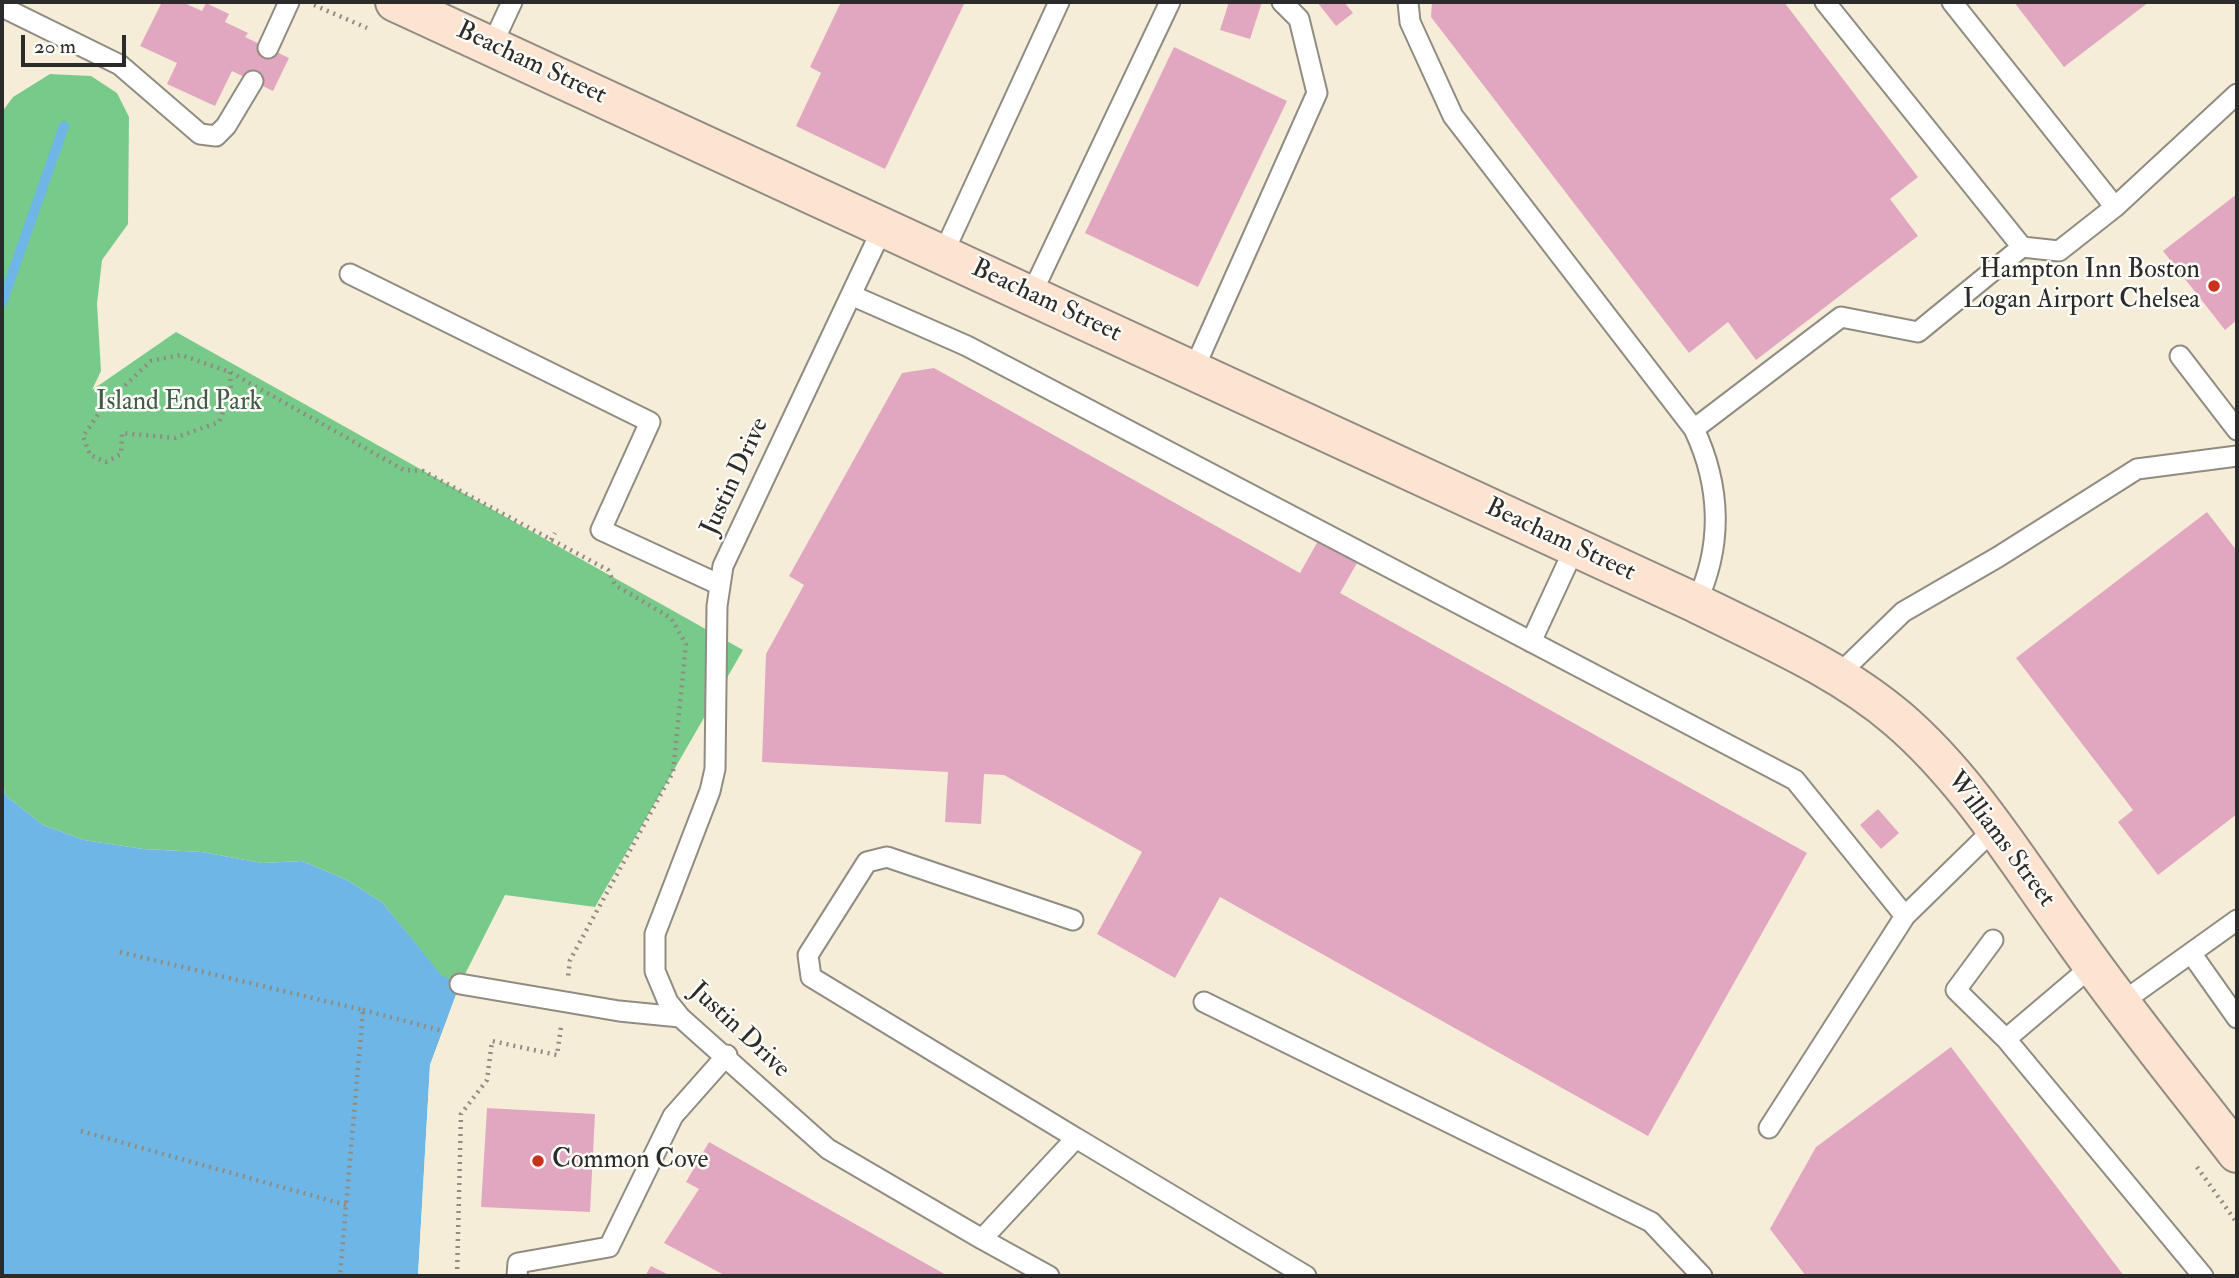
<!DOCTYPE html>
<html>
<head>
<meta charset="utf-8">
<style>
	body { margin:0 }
	#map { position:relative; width:2239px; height:1278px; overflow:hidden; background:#f6edd9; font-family:"IM FELL Double Pica",serif }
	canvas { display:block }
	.frame { position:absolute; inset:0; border:4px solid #2b2b2b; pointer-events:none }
	.scale { position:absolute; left:21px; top:35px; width:105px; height:32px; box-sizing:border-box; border:4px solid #2b2b2b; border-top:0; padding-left:9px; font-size:21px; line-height:24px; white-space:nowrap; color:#2b2b2b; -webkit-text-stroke:5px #fdfcf7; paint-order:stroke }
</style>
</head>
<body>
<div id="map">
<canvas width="2239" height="1278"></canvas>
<div class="frame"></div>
<div class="scale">20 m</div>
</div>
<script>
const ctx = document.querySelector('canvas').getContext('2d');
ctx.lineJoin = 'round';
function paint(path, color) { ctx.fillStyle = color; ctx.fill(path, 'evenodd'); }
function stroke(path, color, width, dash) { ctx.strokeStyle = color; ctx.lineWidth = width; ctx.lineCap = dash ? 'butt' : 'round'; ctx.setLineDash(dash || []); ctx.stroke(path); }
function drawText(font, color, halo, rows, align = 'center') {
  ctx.font = font + ' "IM FELL Double Pica",serif'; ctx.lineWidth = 5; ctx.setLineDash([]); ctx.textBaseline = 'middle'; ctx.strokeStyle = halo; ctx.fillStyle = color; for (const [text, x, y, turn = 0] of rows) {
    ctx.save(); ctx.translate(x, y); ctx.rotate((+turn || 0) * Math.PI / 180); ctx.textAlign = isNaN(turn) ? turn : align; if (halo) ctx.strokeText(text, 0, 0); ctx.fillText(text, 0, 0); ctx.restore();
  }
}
const green = new Path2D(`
	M50,74L91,76L117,93L129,117L128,224L102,260L97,304L101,371L92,390L176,332L743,650L595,907L505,895L460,984L441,976L383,903L347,880L302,861L262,863L202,852L143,849L84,840L43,825L5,795L2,774V112L13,97Z`);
const water = new Path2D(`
	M2,774L5,795L43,825L84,840L143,849L202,852L262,863L302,861L347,880L383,903L441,975L460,984L430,1065L418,1276H2Z`);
const pier = new Path2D(`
	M460,984L462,990L434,1066L422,1276H418L430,1065Z`);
const stream = new Path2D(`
	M2,303L64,126`);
const building = new Path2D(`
	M162,2H182L202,11L206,3L229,14L225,22L248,33L245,37L289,58L273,91L232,71L215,106L167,84L177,63L140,46Z
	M841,2H965L885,169L796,126L821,73L810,67Z
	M1229,2H1262L1250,39L1220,30Z
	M1317,2H1344L1353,13L1336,26Z
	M1432,2H1784L1918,177L1890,199L1918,236L1756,360L1728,322L1689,353L1431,17Z
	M2014,2H2149L2064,67Z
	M1174,47L1287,101L1198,287L1085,233Z
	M2237,194V320L2225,330L2163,251Z
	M934,368L1300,573L1318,541L1357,563L1340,593L1807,853L1648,1136L1220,897L1175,978L1097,934L1142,852L1004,775L984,774L981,824L945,822L948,772L762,762L766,654L804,585L789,576L902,373Z
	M2207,512L2237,551V814L2158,875L2118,822L2133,810L2016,658Z
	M1878,809L1899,833L1881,849L1860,825Z
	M1951,1047L2124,1276H1806L1770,1229L1816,1147Z
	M487,1108L595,1114L590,1212L481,1207Z
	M709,1142L948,1276H726L664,1243L699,1189L686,1182Z
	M651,1266L671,1276H645Z`);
const path = new Path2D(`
	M314,5L367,28
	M230,372L231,391L219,422L175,438L122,433L121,454L106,462L90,455L83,436L106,403L151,361L181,355L230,372L404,470L423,471L608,570L615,585L671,618L686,644L673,772L570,960L568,977
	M551,540L555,533
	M120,952L363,1010L340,1276
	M363,1010L443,1031
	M81,1131L346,1205
	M2197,1167L2237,1223
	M457,1276L461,1114L487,1080L492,1041L557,1055L561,1027`);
const service = new Path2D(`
	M1408,2L1410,22L1453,116L1694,429C1721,486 1723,546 1696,603
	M1952,2L2115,207L2237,94
	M2,7L120,65L200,134L216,136L226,126L253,81
	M492,45L512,2
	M268,48L289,2
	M883,227L723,566L717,606L715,769L710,791L655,934V971L668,1002L680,1017L828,1149L982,1239L1076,1138L1306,1276
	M2022,247L2059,251L2115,207
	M943,254L1059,2
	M350,274L650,422L601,530L718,584
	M851,295L967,346L1795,780L1905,916L1994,829
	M1031,295L1170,2
	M2180,356L2237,430
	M1193,371L1317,93L1299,19L1282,2
	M1694,429L1841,317L1918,332L2022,247L1825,2
	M1531,642L1575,547
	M1836,677L1903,612L1998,557L2137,469L2237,456
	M1073,920L887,857L867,862L808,955L811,977L1076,1138
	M1993,940L1956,990L2006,1039
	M2191,953L2237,1018
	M2092,966L2006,1039L2203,1276
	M460,984L619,1011L680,1017
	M1204,1002L1651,1222L1702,1276
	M2121,1003L2237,920
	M1769,1128L1905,916
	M982,1239L1049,1276
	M517,1276L518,1263L609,1247L673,1116L727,1055`);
const secondary = new Path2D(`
	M395,2L1696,603C1764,637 1840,669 1898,719C1969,780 2019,864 2073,938C2125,1012 2182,1082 2237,1153`);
const markers = [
	[2214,286,7,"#c8321e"],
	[538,1161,7,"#c8321e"]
];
const streetNames = [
	["Beacham Street",531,64,25],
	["Beacham Street",1046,302,25],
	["Justin Drive",736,477,-65],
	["Beacham Street",1560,541,25],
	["Williams Street",2000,840,53],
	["Justin Drive",739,1031,43]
];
const poiNames = [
	["Hampton Inn Boston",2200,271],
	["Logan Airport Chelsea",2200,301],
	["Common Cove",552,1161,"left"]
];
const parkNames = [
	["Island End Park",179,403]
];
paint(green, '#78ca8b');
paint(water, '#6db6e5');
paint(pier, '#f6edd9');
stroke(stream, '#6db6e5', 10);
paint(building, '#e2a7c0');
stroke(service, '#908c82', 23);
stroke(secondary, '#908c82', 42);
stroke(path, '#908c82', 4.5, [2, 5]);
stroke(service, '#fff', 19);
stroke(secondary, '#fde4d1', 38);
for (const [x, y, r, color] of markers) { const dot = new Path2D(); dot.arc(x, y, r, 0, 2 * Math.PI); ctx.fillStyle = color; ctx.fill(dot); stroke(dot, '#fdfcf7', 2.5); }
drawText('26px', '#2b2b2b', '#fdfcf7', streetNames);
drawText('26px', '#2b2b2b', '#fdfcf7', poiNames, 'right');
drawText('26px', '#425b48', '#fdfcf7', parkNames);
</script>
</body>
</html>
